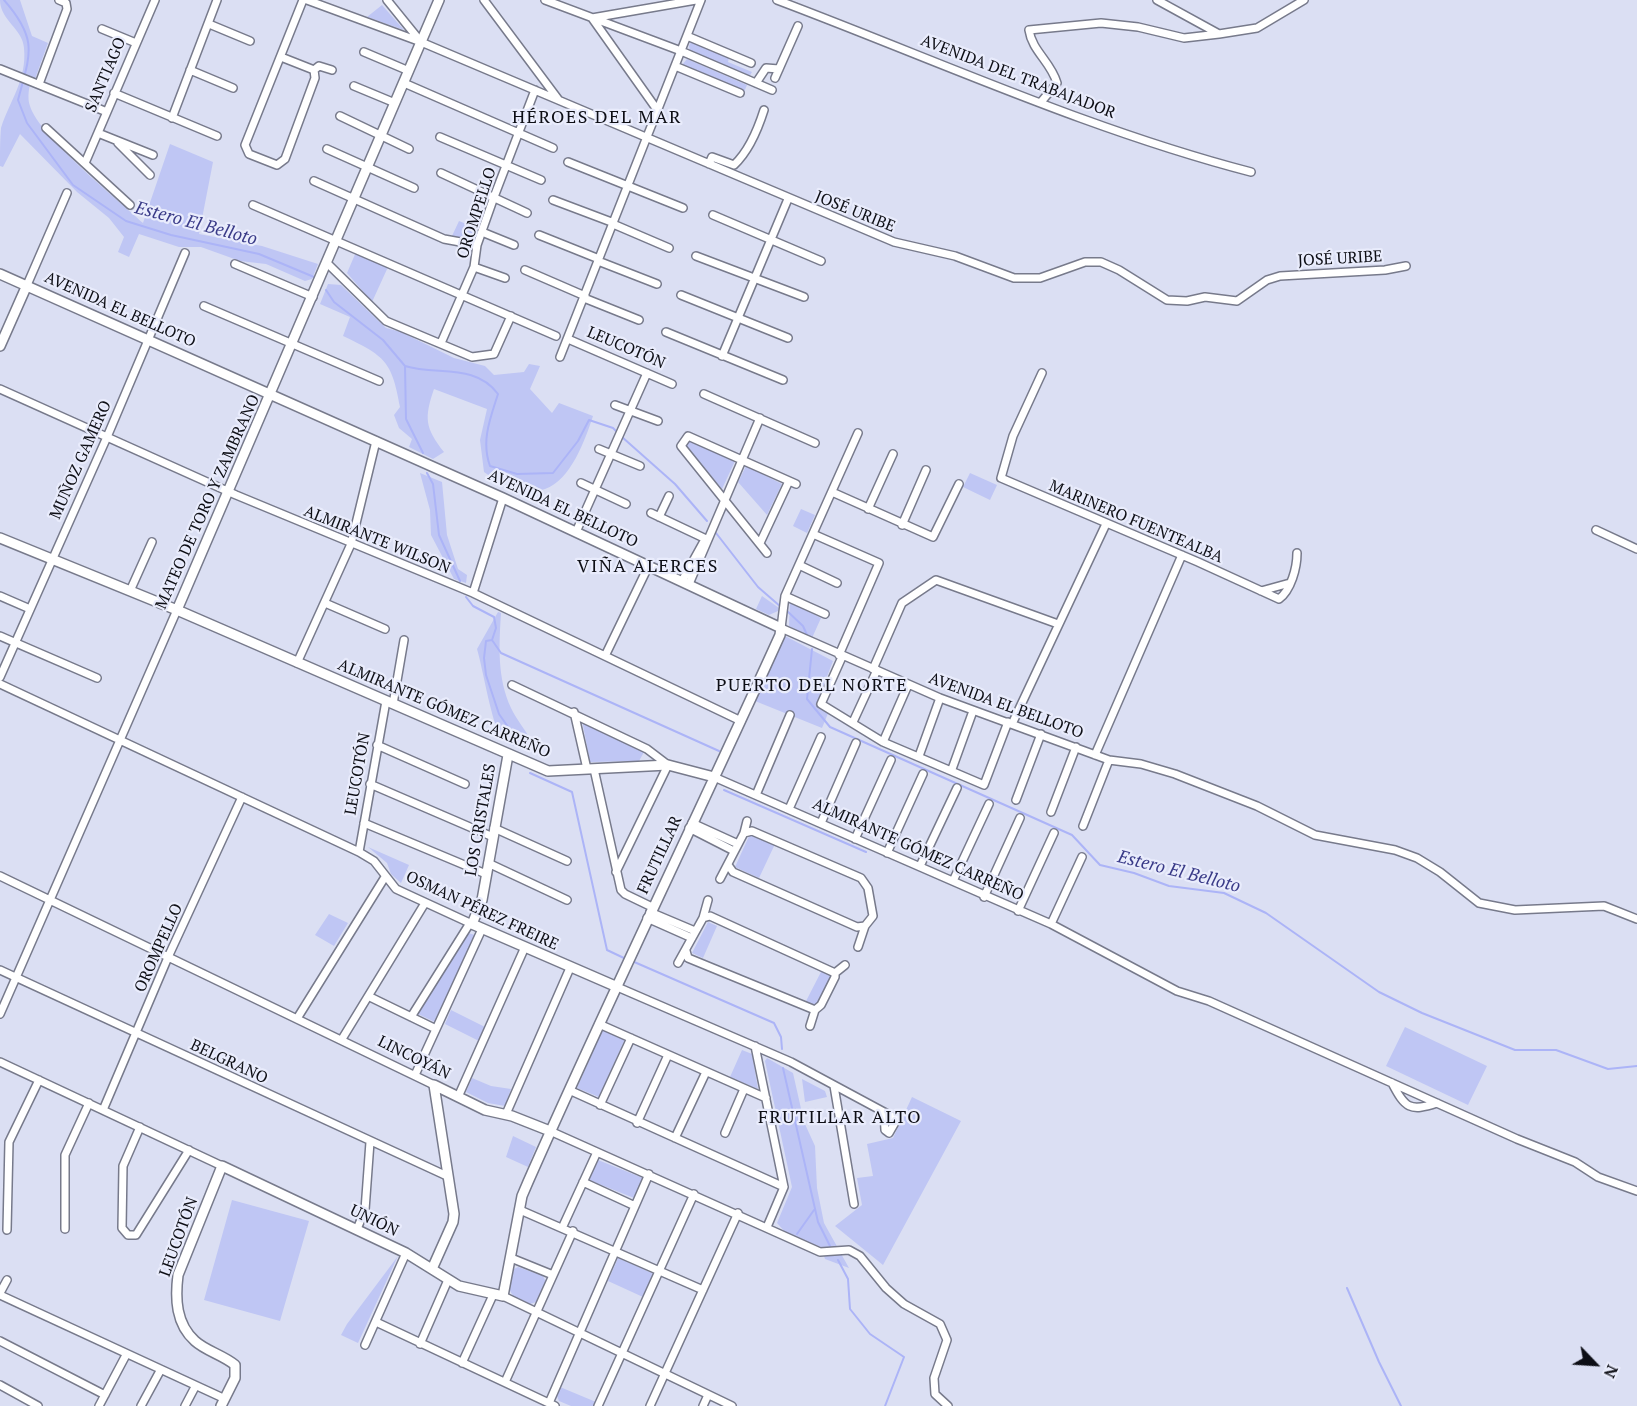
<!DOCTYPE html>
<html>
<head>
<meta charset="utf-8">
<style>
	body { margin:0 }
	#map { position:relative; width:1637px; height:1406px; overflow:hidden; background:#dbdff3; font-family:"PT Serif",serif }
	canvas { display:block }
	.north { position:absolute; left:1565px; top:1334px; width:60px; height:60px; -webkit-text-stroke:4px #e9ecfc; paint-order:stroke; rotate:115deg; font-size:16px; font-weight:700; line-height:24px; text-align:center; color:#0d0e15 }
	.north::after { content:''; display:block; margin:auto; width:21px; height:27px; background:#0d0e15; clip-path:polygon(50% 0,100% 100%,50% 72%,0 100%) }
</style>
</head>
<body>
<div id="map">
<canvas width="1637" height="1406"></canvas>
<div class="north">N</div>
</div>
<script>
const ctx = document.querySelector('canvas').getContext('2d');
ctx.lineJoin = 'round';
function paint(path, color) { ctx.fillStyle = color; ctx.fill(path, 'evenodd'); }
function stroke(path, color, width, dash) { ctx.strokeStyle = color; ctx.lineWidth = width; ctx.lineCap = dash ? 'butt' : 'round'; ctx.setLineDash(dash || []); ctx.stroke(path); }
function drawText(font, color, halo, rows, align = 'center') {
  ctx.font = font + ' "PT Serif",serif'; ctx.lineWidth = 4.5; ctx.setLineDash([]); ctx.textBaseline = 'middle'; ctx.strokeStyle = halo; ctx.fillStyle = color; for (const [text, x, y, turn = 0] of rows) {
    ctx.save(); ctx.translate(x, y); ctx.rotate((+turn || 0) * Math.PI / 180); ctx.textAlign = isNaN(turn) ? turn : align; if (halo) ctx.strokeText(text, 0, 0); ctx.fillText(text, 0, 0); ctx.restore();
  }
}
const green = new Path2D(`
	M0,0H20L32,36L48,43L35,79H31C29,88 27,98 30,106C39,136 117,199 143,223L170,144L213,162L199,234L262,246L318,264L312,279L305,281L266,264L240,261L201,247H179L139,234L129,257L118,252L124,237L109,218L77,192L20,134L3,167L0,166C0,154 0,139 1,128C10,100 27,80 24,48C23,29 0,20 0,0Z
	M382,5L404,30L367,17Z
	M691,42L729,58L728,62L752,72L749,77L690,51L689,46Z
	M687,59L747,85L744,92L684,67L682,65Z
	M459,221L476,228L472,239L452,236Z
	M356,252L388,267L372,302L347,273Z
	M328,284L341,285L386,328L401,332L454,358L485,366L494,375L524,372L529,364L540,366L530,389L552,413L559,403L593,416C585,440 571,480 545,489C537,492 531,487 523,485C507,481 497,482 484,472L480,440L487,409L434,389C424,418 425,428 444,452L433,459L409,447L412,439L399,428L394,415L400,407C392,361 385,356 343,336L350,317L320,304Z
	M689,440L735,461L722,489L686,445Z
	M746,466L782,484L767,515L738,482Z
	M420,473L442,482L447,535L458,569L467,575L466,583L454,579L431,535L430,510Z
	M970,473L997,485L990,500L963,487Z
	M801,509L815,515L807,533L793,526Z
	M762,596L779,608L778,611L769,615L756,609Z
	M790,602L821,618L812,638L789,626Z
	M498,612L501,613C499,645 497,678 511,708C517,721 527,731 533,745C523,747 509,748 502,739C492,726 483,669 477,649Z
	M785,636L833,661L816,705L829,711L822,728L755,701Z
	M582,720L644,752L639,761L590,762Z
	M750,834L775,844L759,878L735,867Z
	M368,847L409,865L401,883L391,874L387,863Z
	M329,914L348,923L334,946L315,935Z
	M708,922L717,926L703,958L692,953Z
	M468,933L475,935L435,1022L418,1014Z
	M822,970L832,976L815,1007L804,1005Z
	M451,1010L485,1027L479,1041L445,1024Z
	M1405,1027L1487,1066L1468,1105L1386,1066Z
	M603,1029L625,1039L599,1097L577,1088Z
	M742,1050L752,1054L758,1089L730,1077Z
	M767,1058L793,1073L804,1122L815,1146L817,1188L824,1223L849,1268L825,1259L821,1247L787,1234L777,1223L792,1187L765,1061Z
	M472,1078L491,1086L511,1089L505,1106L488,1103L466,1092Z
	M802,1079L825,1091L827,1097L805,1102Z
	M912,1097L961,1121L883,1265L835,1226L862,1205L857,1178L873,1176L867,1144L893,1138Z
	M513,1136L536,1147L528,1167L506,1157Z
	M598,1160L643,1178L634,1198L589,1180Z
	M232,1200L309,1221L280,1321L204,1300Z
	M398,1256L358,1343L341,1335L347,1324Z
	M618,1258L654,1274L643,1297L608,1281Z
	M518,1267L543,1276L546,1282L539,1301L530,1304L513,1296L509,1289L514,1269Z
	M560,1387L596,1402L593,1406H571L559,1401L557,1396Z`);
const stream = new Path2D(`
	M4,0C39,40 30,54 18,100L27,123L73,185L126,221L171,235L259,254L314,277
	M326,290L334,302L383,340L405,366C437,376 475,363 498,394C490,419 481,441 490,466L517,474L553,473L578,441L589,420L613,428L618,433
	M405,366L406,419L423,453
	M622,437L675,484L707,521
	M427,473L433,484L439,535L460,581
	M716,533L758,587L781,607
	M466,597L473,606L494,617L496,628L492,640L486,641L484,658L486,675L499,714L522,747
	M786,610L803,626L807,635
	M492,640L501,653L719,751
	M812,649L807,699L830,727L1072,835L1100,865L1134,873L1169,886L1224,893L1266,913L1379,992L1422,1013L1515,1050H1556L1608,1069L1637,1066
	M530,773L572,792L607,950L626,959
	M724,790L866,852
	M632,961L774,1023L781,1037L782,1049
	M783,1068L818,1222L830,1246
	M797,1234L814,1210
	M838,1260L848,1279L850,1309L870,1334L904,1357L885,1406
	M1347,1288L1379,1362L1401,1406`);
const street = new Path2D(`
	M307,0L421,42L894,242L955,256L1014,278H1040L1085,262H1101L1119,270L1167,300L1187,301L1205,297L1237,301L1267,280L1280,276L1385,270L1406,266
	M387,0L421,42
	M484,0L558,99
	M545,0L681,51L772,90
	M777,0C934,59 1089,130 1251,172
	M1157,0L1219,34L1257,28L1304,0
	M209,24L250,41
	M102,29L136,43
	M687,36L751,63
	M364,52L409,71
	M281,57L314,70L315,78L285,159L277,165L249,154L245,145L303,0
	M675,66L740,93
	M0,69L107,112
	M190,70L233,88
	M314,70L319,66L332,70
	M775,78L798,26
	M404,83L553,148
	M756,83L766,68L779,69
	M39,84L67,9L66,3L59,0
	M354,86L395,103
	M114,93L217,136
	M1041,102L1057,83C1051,62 1032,51 1029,30L1101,23L1138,27L1184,38L1219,34
	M658,111L592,18L696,0
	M340,116L409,149
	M172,118L217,0
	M46,128L130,205
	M98,133L153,155
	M440,137L541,180
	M118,143L150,175
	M327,149L414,188
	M568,162L683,208
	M85,163L155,0
	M709,164L712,157L734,165C749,151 758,129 764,110
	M441,173L527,213
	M314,181L444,239L477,245
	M553,200L614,223
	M253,205L556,336
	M713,215L821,261
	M613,224L669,248
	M482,232L514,245
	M539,235L599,259
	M696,256L804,297
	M598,261L657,284
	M327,263L386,321L472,357L494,354L511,316
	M235,264L313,297
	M474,267L505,278
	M525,270L585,296
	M27,285L67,193
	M681,295L788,338
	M584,298L639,320
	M204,306L379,381
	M666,332L783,380
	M568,339L672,384
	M441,343L474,267L477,245L494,197L535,90
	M722,356L788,199
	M560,357L701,0
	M1042,373L1013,436L1001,478L1198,562L1279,599C1291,590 1297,568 1297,553
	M0,389L236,495L473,593L741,721
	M704,394L815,443
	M615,405L658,421
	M858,433L785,596L781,628L940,698L1109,760L1141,764L1175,774L1257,806L1315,835L1395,850L1417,858L1440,872L1479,903L1515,910L1604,906L1637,919
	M599,449L640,466
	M581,483L626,504
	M832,492L933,537L959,484
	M868,509L893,454
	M651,513L706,539
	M659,517L669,496
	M902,525L926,470
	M1596,530L1637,549
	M576,532L647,373
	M813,534L879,563L839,655
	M760,543L789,481
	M767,553L681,446L688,436L796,484
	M799,565L837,583
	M682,581L703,543
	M689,584L760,418
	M130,591L152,542
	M1261,591L1290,583
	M473,593L503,498
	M0,596L30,609
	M785,596L825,614
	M325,603L385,629
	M0,636L97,678
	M605,656L649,565
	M842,657L821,704L883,742L984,785L1008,722
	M297,663L351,544L376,441
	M873,669L902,603L936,580L1058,624
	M0,677L107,437L185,253
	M0,684L359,852L374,861L396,889L472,924
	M512,685L647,749L668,765L616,872
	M393,704L404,640
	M574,712L587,769
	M853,722L877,670
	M1012,724L1106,524
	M883,742L908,685
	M377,745L465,784
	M1095,755L1182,555
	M919,756L940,698
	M594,769L621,890L625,894L652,907
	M952,769L973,711
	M714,777L1051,924L1177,991L1209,1001L1517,1139L1575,1162L1598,1177L1637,1191
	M370,784L493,837
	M756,795L790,715
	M1016,800L1041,734
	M789,809L821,737
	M1051,812L1076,747
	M364,823L486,874
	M692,823L738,844
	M821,823L856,743
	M1083,826L1109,760
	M494,828L567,861
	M689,828L734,851
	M744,833L752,831L861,878L868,888L873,916L865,926L858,947
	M855,839L891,760
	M359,852L386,701
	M887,853L923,774
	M488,863L567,900
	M728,865L733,872L857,927L865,926
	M920,866L957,788
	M0,876L434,1085
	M720,879L744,833L747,821
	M953,881L989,804
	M984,897L1020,818
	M1018,911L1054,833
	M650,912L695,931
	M647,918L692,938
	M703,918L710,916L835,973
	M1051,924L1082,857
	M686,951L688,958L815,1010
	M678,963L703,918L708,900
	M0,970L447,1176
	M615,986L791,1062L897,1119L889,1133L885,1130L884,1112
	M370,997L436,1029
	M0,1014L177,610
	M298,1017L385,877
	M411,1017L470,923
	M599,1024L766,1098
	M810,1026L815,1010L821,1005L835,977V973L845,965
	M342,1039L425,903
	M755,1046L784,1187L767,1227
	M0,1062L222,1166
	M415,1075L482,929
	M1392,1083C1405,1108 1410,1112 1437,1103
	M834,1086L854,1204
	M569,1090L784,1187
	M458,1097L525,947
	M600,1105L631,1038
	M103,1110L169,955L242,797
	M506,1114L570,968
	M637,1123L668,1055
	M140,1127L123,1166L122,1228L128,1235H136L189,1150
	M550,1131L820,1252L849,1250L860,1256L886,1288L904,1304L940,1324L947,1340L934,1378L935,1394L948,1406
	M725,1133L744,1089
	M675,1138L706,1072
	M583,1182L635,1206
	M520,1210L703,1290
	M563,1226L597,1152
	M65,1229V1155L89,1103
	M357,1229L365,1210L370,1142
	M7,1230L9,1142L39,1080
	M511,1258L553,1275
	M0,1293L7,1280
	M0,1295L223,1398
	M503,1296L732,1406
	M376,1322L555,1406
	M0,1341L105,1395
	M420,1344L448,1280
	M365,1345L406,1253
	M462,1363L493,1295
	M505,1382L573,1231
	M0,1385L38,1406
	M549,1403L649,1174
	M99,1406L126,1355
	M141,1406L160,1371
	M185,1406L195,1387
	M598,1406L694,1194
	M650,1406L738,1213
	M703,1406L708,1395`);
const secondary = new Path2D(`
	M0,274L503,498L781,628L780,635C697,818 609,998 528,1182L522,1196L503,1296L459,1286L406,1253L222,1166L178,1275C175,1299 176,1324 195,1341C206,1351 223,1355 235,1365V1378L221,1406
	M0,346L27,285
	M0,538L177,610L548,771L668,765L714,777
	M177,610L439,0
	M508,755L482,900L472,924L615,986
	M432,1269L453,1222L454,1214L434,1085L485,1110L512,1116L550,1131`);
const streetNames = [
	["SANTIAGO",106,75,-67],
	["AVENIDA DEL TRABAJADOR",1018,77,21],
	["JOSÉ URIBE",855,212,22],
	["OROMPELLO",477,213,-72],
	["JOSÉ URIBE",1340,259,-3],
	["AVENIDA EL BELLOTO",120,310,24],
	["LEUCOTÓN",626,348,23],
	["MUÑOZ GAMERO",81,460,-66],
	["MATEO DE TORO Y ZAMBRANO",208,502,-66],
	["AVENIDA EL BELLOTO",563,509,25],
	["MARINERO FUENTEALBA",1136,522,23],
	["ALMIRANTE WILSON",377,540,22],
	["AVENIDA EL BELLOTO",1006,706,20],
	["ALMIRANTE GÓMEZ CARREÑO",444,709,23],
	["LEUCOTÓN",358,774,-80],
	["LOS CRISTALES",481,820,-80],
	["ALMIRANTE GÓMEZ CARREÑO",918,850,24],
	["FRUTILLAR",660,855,-65],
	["OSMAN PÉREZ FREIRE",482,911,25],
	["OROMPELLO",159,948,-66],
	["LINCOYÁN",414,1058,26],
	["BELGRANO",229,1062,25],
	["UNIÓN",374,1221,26],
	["LEUCOTÓN",179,1237,-70]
];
const neighbourhoodNames = [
	["HÉROES DEL MAR",597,118],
	["VIÑA ALERCES",648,567],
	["PUERTO DEL NORTE",812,686],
	["FRUTILLAR ALTO",840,1118]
];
const waterNames = [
	["Estero El Belloto",196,224,15],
	["Estero El Belloto",1179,872,14]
];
paint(green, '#bfc6f4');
stroke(stream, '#acb4f7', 2);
stroke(street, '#777a8b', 10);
stroke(secondary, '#777a8b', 12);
stroke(street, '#fff', 7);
stroke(secondary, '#fff', 9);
drawText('16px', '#0d0e15', '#e9ecfc', streetNames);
ctx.letterSpacing = '1.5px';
drawText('18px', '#0d0e15', '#e9ecfc', neighbourhoodNames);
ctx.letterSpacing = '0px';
drawText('italic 18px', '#3a3b88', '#e9ecfc', waterNames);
</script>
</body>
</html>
